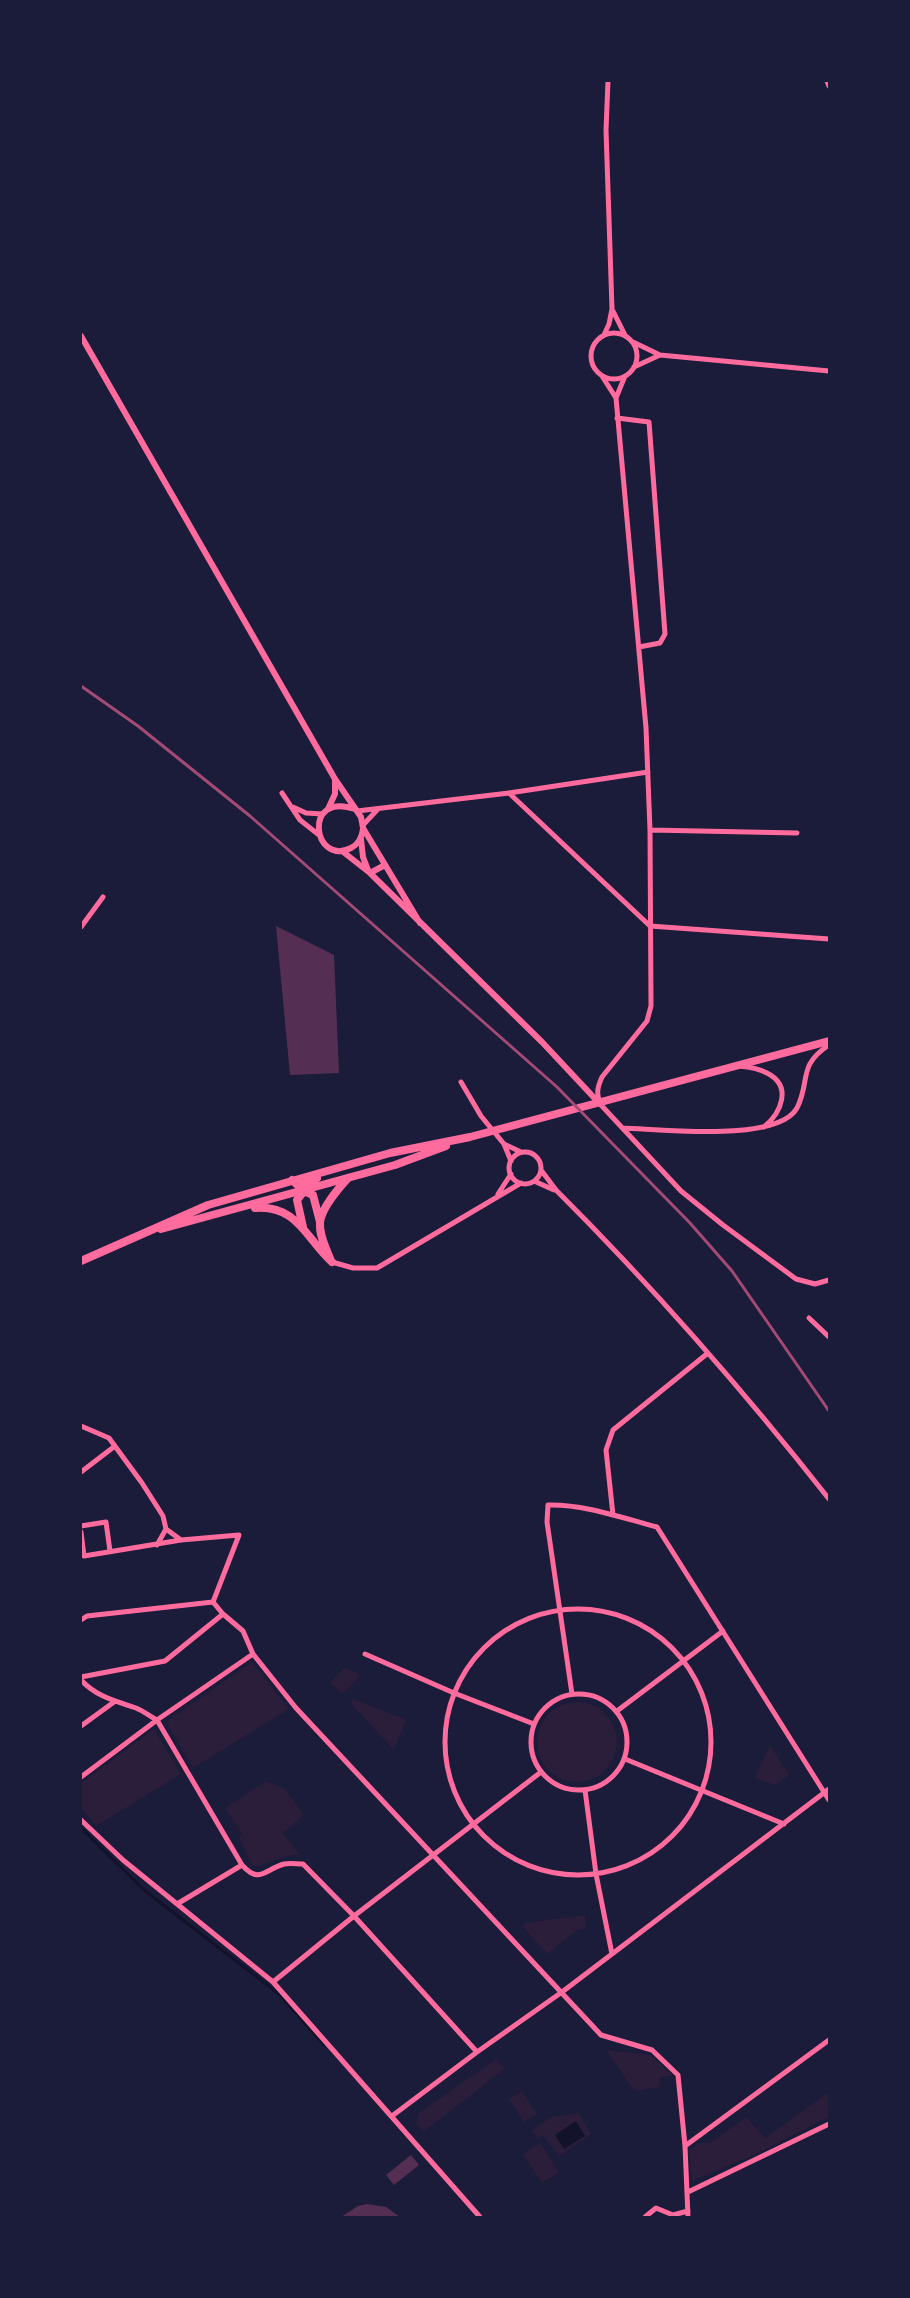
<!DOCTYPE html>
<html>
<head>
<meta charset="utf-8">
<style>
	body { margin:0 }
	#map { position:relative; width:910px; height:2298px; overflow:hidden; background:#1b1b3a; font-family:Quicksand,sans-serif }
	canvas { display:block }
	.frame { position:absolute; inset:0; border:82px solid #1b1b3a; pointer-events:none }
</style>
</head>
<body>
<div id="map">
<canvas width="910" height="2298"></canvas>
<div class="frame"></div>
</div>
<script>
const ctx = document.querySelector('canvas').getContext('2d');
ctx.lineJoin = 'round';
function paint(path, color) { ctx.fillStyle = color; ctx.fill(path, 'evenodd'); }
function stroke(path, color, width, dash) { ctx.strokeStyle = color; ctx.lineWidth = width; ctx.lineCap = dash ? 'butt' : 'round'; ctx.setLineDash(dash || []); ctx.stroke(path); }
const green = new Path2D(`
	M252,1662L289,1709L193,1768L166,1722Z
	M344,1668L361,1675L342,1694L330,1682Z
	M353,1699L406,1720L394,1750L351,1704Z
	M537 1742a40 40 0 1 1 80 0a40 40 0 1 1-80 0Z
	M154,1729L181,1774L96,1826L81,1807V1783Z
	M770,1745L789,1775L776,1785L755,1778Z
	M266,1781L285,1789L304,1815L283,1833L300,1855L286,1856L259,1866L252,1865L239,1838L242,1834L225,1808Z
	M585,1915L586,1929L578,1930L547,1954L523,1927L525,1923Z
	M606,2050L651,2055L673,2076L660,2077L659,2087L638,2091L632,2088Z
	M496,2059L505,2069L424,2131L416,2124L419,2113Z
	M522,2091L537,2114L524,2122L509,2099Z
	M829,2092V2117L754,2155L692,2181L689,2151L699,2143H710L746,2117L765,2138Z
	M579,2113L591,2134L559,2156L543,2136L538,2139L532,2130L551,2117Z
	M540,2143L559,2172L542,2183L523,2154Z`);
const water = new Path2D(`
	M576,2121L585,2136L564,2149L555,2135Z`);
const stream = new Path2D(`
	M81,1828L144,1890L279,1994L324,2045`);
const building = new Path2D(`
	M276,926L334,955L339,1073L290,1075Z
	M411,2155L419,2165L394,2185L386,2175Z
	M367,2204L386,2207L400,2217H341L358,2206Z`);
const minor = new Path2D(`
	M827,81L829,86
	M613,311L625,335
	M591 356a23 23 0 1 1 46 0a23 23 0 1 1-46 0Z
	M604,335L609,324L612,309L606,130L608,81
	M633,342L660,355L829,371
	M634,367L660,355
	M602,376L616,398L646,728L650,830L651,1006L647,1021L602,1077C597,1088 596,1094 601,1105L681,1191L723,1225L796,1279L815,1284L829,1280
	M616,398L625,376
	M617,418L649,422L665,634L660,643L639,647
	M282,793L300,820L319,835
	M509,793L650,926
	M293,807L306,813L323,814
	M357,811L509,793L648,772
	M363,825L378,809
	M650,830L797,833
	M650,926L829,939
	M81,927L103,897
	M739,1066C749,1067 758,1068 767,1073C793,1086 781,1113 764,1127
	M461,1082L481,1116L504,1144L511,1161
	M623,1128C660,1129 778,1143 797,1108C811,1080 797,1066 829,1045
	M504,1144L521,1152
	M509 1168a16 16 0 1 1 32 0a16 16 0 1 1-32 0Z
	M541,1170L556,1190C653,1287 744,1391 829,1499
	M534,1181L554,1190
	M498,1194L511,1174
	M332,1262L353,1268H377L521,1183
	M809,1318L829,1337
	M81,1426L109,1438L142,1483L163,1516L166,1529
	M81,1472L115,1446
	M613,1515L606,1450L613,1430L708,1353
	M81,1526L106,1522L110,1551
	M166,1529L181,1540
	M81,1532L84,1556L181,1540L239,1535L213,1602
	M157,1545L166,1529
	M213,1602L223,1614L243,1631L253,1654L296,1708L601,2035L652,2050L678,2075L685,2146L688,2217
	M445 1742a133 133 0 1 1 266 0a133 133 0 1 1-266 0Z
	M81,1620L87,1616L213,1602
	M365,1654L454,1693L534,1724
	M81,1677L165,1661L223,1614
	M81,1680C97,1697 115,1701 136,1708C143,1711 150,1716 157,1720L242,1865C260,1885 265,1869 284,1864C290,1863 297,1864 303,1864L354,1916L477,2052
	M531 1742a48 48 0 1 1 96 0a48 48 0 1 1-96 0Z
	M572,1694L547,1522L548,1505C584,1504 622,1518 657,1527L829,1800
	M617,1711L723,1631
	M81,1726L114,1702
	M625,1759L784,1824
	M81,1777L157,1720L253,1654
	M585,1790L596,1874L612,1954
	M81,1820L123,1860L273,1982L480,2217
	M177,1904L242,1865
	M273,1982L354,1916L541,1772
	M392,2116L477,2052L562,1992L829,1789
	M685,2146L829,2040
	M688,2192L829,2124
	M645,2217L656,2208L673,2215L688,2211`);
const tertiary = new Path2D(`
	M81,336L335,779L361,817L363,828L420,923
	M328,809L335,794V779
	M355,809C302,791 313,867 351,848C359,844 362,837 363,829
	M361,839L363,857L368,870
	M342,851L370,873L542,1042L600,1104
	M370,873L385,865`);
const primary = new Path2D(`
	M292,1180L304,1191L313,1195L320,1222
	M255,1208C297,1205 305,1237 332,1262
	M303,1227L297,1200L304,1191L305,1183L317,1178
	M161,1229L395,1165L446,1146
	M81,1261L208,1205L390,1153L470,1137L829,1041
	M331,1261C327,1250 319,1236 320,1223C321,1208 338,1189 348,1178`);
const rail = new Path2D(`
	M81,686L138,726L250,816L557,1087L690,1223L732,1271L829,1411`);
paint(green, '#2a1e3b');
paint(water, '#12122b');
stroke(stream, '#12122b', 3);
paint(building, '#542f53');
stroke(minor, '#ff6b9d', 5);
stroke(tertiary, '#ff6b9d', 6);
stroke(primary, '#ff6b9d', 8);
stroke(rail, '#a44b75', 3);
</script>
</body>
</html>
